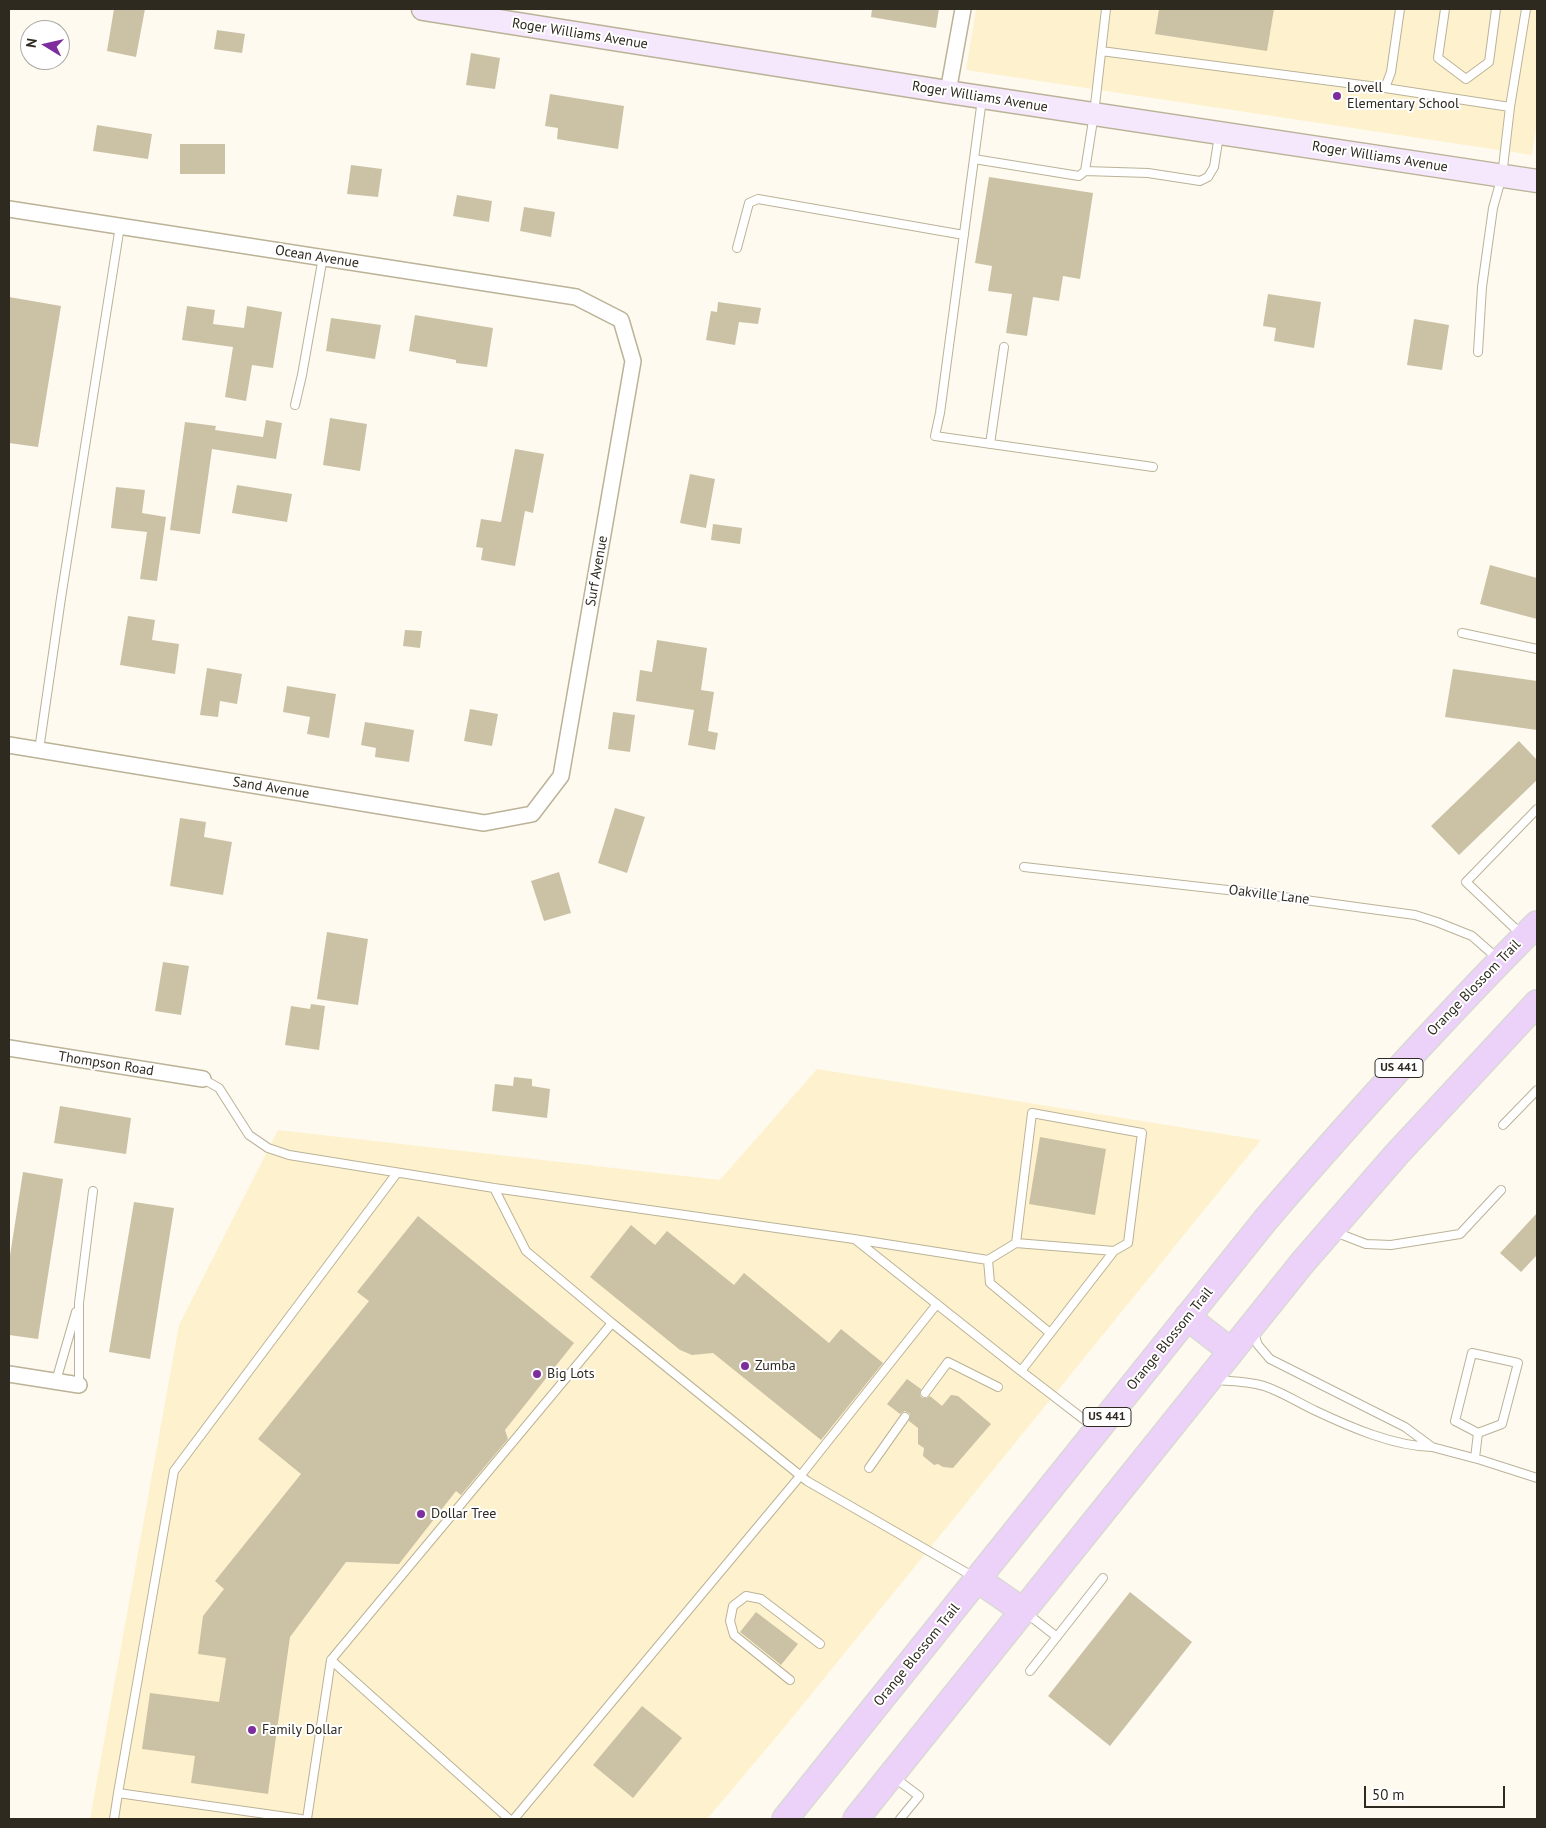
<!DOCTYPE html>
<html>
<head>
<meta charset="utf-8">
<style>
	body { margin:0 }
	#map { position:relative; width:1546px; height:1828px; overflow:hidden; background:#fefaef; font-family:"PT Sans",sans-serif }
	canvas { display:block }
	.frame { position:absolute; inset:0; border:10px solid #2e2a20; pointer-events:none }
	.north { position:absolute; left:20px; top:20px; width:50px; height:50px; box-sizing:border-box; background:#fff; border:1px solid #abaaa6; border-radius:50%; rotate:279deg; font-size:14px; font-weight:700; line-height:20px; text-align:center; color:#2e2a20 }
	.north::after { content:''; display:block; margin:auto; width:18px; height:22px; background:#7d2d9d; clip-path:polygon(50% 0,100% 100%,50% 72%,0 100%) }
	.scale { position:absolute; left:1364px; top:1786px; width:141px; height:22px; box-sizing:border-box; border:2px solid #2e2a20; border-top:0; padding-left:6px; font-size:15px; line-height:18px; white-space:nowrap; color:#2e2a20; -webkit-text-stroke:4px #fff; paint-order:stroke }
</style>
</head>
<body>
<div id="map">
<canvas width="1546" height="1828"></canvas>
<div class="frame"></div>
<div class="north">N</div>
<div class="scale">50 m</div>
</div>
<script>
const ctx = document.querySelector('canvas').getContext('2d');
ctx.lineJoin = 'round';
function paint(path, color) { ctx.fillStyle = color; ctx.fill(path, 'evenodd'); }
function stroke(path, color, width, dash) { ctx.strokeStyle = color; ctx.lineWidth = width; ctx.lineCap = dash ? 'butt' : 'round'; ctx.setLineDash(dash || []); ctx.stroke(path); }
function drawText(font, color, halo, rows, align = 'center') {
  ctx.font = font + ' "PT Sans",sans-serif'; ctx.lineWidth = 4; ctx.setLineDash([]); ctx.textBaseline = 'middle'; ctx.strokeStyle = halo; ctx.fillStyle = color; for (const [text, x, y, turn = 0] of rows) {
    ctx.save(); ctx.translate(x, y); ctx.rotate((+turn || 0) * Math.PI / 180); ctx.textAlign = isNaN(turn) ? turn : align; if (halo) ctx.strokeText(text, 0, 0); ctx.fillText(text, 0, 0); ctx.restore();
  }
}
const built = new Path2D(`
	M976,9H1537V121L1532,155L966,70Z
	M817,1069L1261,1140L779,1734L707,1819H90L179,1325L278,1130L720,1180Z`);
const building = new Path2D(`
	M114,9H145L136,57L107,51Z
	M872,9H939L936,28L871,17Z
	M1159,9H1274L1267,51L1155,34Z
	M217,30L245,34L242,53L214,49Z
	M471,53L500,58L495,89L466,85Z
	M550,94L624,106L618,149L557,139L558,128L545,126Z
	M97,125L152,134L148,159L93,151Z
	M180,144H225V174H180Z
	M351,165L382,169L378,197L347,194Z
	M989,177L1093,193L1080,279L1063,276L1059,301L1033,297L1027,336L1006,333L1012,294L988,291L992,266L975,263Z
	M457,195L492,201L489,222L453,216Z
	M524,207L555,212L551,237L520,231Z
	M1268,294L1321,302L1314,348L1274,341L1276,328L1263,326Z
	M9,297L61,306L38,447L9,443Z
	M718,302L761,308L758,324L739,322L735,345L706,340L711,311L717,312Z
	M187,306L215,310L213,324L244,328L247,306L282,312L273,368L252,365L246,401L225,397L233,347L182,340Z
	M415,315L493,328L487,367L456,363V360L409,351Z
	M331,318L381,325L375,359L326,351Z
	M1414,319L1449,325L1442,370L1407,365Z
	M330,418L367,424L360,471L323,465Z
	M266,420L282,423L276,459L212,449L200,534L170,530L185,422L216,426L215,430L263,437Z
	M515,449L544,454L533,513L525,511L515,566L481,560L483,548L476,547L481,519L501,522Z
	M690,474L715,479L706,528L680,523Z
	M237,485L292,494L287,522L232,513Z
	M116,487L145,490L142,513L166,517L157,581L140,579L147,532L111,528Z
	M713,524L742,528L740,544L711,540Z
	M1490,565L1537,578V619L1480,604Z
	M128,616L155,620L152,640L179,644L175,674L120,665Z
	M405,630L422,631L420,648L403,646Z
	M657,640L707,648L701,690L714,692L708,731L718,733L715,750L688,745L694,710L636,701L640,670L652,672Z
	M207,668L242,674L237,704L220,701L218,717L200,715Z
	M1453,669L1537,681V730L1445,717Z
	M287,686L336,694L329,738L307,734L310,717L283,712Z
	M470,709L498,714L492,746L464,741Z
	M613,712L635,715L630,752L608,749Z
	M365,722L414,730L409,762L375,757L376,748L361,745Z
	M1519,741L1537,760V780L1459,855L1431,826Z
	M615,808L645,817L627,873L598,863Z
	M180,818L206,822L204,837L232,842L223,895L170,886Z
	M559,872L571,913L544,921L531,881Z
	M327,932L368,939L358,1005L317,999Z
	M163,962L189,966L181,1015L155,1011Z
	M311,1004L325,1006L319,1050L285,1045L291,1006L310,1009Z
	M514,1077L532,1079V1086L550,1089L547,1118L492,1111L495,1084L513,1086Z
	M60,1106L131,1118L126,1154L54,1143Z
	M1040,1137L1106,1149L1095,1215L1029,1204Z
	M23,1172L63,1179L38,1339L9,1335V1262Z
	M134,1202L174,1208L150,1359L109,1352Z
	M1537,1213V1255L1521,1272L1500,1253Z
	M418,1216L574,1343L505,1430L508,1439L461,1495L456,1491L399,1564L346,1562L290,1637L268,1794L191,1783L195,1756L142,1749L150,1693L219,1702L226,1658L198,1654L203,1616L224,1589L215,1581L301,1474L258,1439L369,1301L357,1292Z
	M631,1225L655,1245L667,1231L734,1285L744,1273L829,1343L841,1329L883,1363L821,1440L713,1353L692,1355L680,1350L590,1277Z
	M907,1379L921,1389L920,1395L922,1398H927L930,1396L942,1406L951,1395L958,1396L991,1424L953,1468L943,1467L938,1464L934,1465L923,1456L924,1448L918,1444V1428L909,1421L910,1414L905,1411L900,1414L887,1404Z
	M1130,1592L1192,1642L1110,1746L1048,1696Z
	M756,1612L798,1644L781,1665L740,1632Z
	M642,1706L682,1738L633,1798L593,1765Z`);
const lane = new Path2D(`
	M1445,9L1438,58L1466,79L1489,62L1496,9
	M1101,51L1385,88L1391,72L1400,9
	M1385,88L1510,107
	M982,99L940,413L935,436L1153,467
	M974,159L1079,176L1085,171L1094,114L1106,9
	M1085,171L1148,173L1200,181L1208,177L1214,167L1219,135
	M737,248L749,203L758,199L964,235
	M1478,352L1482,287L1493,208L1502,176L1510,107L1526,9
	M295,405L302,375L323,257
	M990,444L1004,347
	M1462,633L1537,649
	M39,750L61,598L120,226
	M1024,867L1254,893L1415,915L1437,922L1472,936L1497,958
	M1523,936L1466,882L1537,809
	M203,1079L219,1088L249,1135L268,1148L289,1155L494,1188L854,1239L988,1260L1016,1243L1114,1251
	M1503,1125L1537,1090
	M494,1188L526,1251L612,1323
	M1335,1232L1366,1244L1391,1245L1460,1234L1501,1190
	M856,1240L1021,1371
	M1016,1243L1032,1113L1142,1133L1128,1243L1114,1251L1021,1371L1095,1428
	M988,1260L990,1283L1050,1333
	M1214,1380C1231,1381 1248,1381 1264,1386C1282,1392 1299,1403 1316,1411C1350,1427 1393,1446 1432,1447L1405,1427L1270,1359L1258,1345L1253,1331
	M56,1381L76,1312
	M79,1385V1303L93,1191
	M925,1393L948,1362L998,1387
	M1432,1447L1481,1460L1537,1478
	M1475,1458L1478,1433L1502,1424L1518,1363L1472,1353L1455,1421L1478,1433
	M869,1468L905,1417
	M1025,1612L1057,1637
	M1030,1671L1103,1578
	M790,1680L734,1635L730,1621L733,1606L746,1596L761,1599L820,1644
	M895,1778L919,1796L900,1819
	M118,1793L174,1471L397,1173
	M114,1819L118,1793L301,1819
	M307,1819L331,1660
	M509,1819L331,1660L612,1323L807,1481L974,1577
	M514,1819L801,1475L937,1304`);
const street = new Path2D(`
	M948,92L963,9
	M9,209L576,297L621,320L633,361L561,776L532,814L484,823L9,745
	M9,1048L203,1079
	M9,1374L79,1385`);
const secondary = new Path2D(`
	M423,9L948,92L1537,181`);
const primary = new Path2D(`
	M1187,1317L1231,1351
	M977,1579L1023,1611
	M785,1819L1267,1218C1354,1117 1443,1018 1537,924
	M856,1819L1303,1262L1396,1155L1537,1003`);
const markers = [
	[1337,96,5,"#7d2d9d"],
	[745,1366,5,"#7d2d9d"],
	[537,1374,5,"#7d2d9d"],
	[421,1514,5,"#7d2d9d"],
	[252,1730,5,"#7d2d9d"]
];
const shields = [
	[1399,1068,48],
	[1107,1417,48]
];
const shieldNames = [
	["US 441",1399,1068],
	["US 441",1107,1417]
];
const streetNames = [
	["Roger Williams Avenue",580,34,9],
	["Roger Williams Avenue",980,97,9],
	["Roger Williams Avenue",1380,157,9],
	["Ocean Avenue",317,257,9],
	["Surf Avenue",597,571,-80],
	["Sand Avenue",271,788,9],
	["Oakville Lane",1269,895,7],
	["Orange Blossom Trail",1474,988,-46],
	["Thompson Road",106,1064,9],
	["Orange Blossom Trail",1170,1339,-51],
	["Orange Blossom Trail",917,1655,-51]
];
const poiNames = [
	["Lovell",1347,88],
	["Elementary School",1347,104],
	["Zumba",755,1366],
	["Big Lots",547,1374],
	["Dollar Tree",431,1514],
	["Family Dollar",262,1730]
];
paint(built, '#fef2ce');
paint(building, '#cbc2a6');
stroke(lane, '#bbb297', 10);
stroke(street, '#bbb297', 18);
stroke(secondary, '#bbb297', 25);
stroke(primary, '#d9d9d7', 28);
stroke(lane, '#fff', 8);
stroke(street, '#fff', 15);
stroke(secondary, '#f5e8fc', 22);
stroke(primary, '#ecd2f8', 25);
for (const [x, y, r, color] of markers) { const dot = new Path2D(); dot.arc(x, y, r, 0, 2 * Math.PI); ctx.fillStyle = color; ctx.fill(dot); stroke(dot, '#fff', 2); }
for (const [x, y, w] of shields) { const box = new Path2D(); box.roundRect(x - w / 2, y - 9.5, w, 19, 4); ctx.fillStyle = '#fff'; ctx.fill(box); stroke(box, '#2e2a20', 1); }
drawText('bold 12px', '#2e2a20', null, shieldNames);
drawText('14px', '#2e2a20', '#fff', streetNames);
drawText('14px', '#2e2a20', '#fff', poiNames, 'left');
</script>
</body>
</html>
